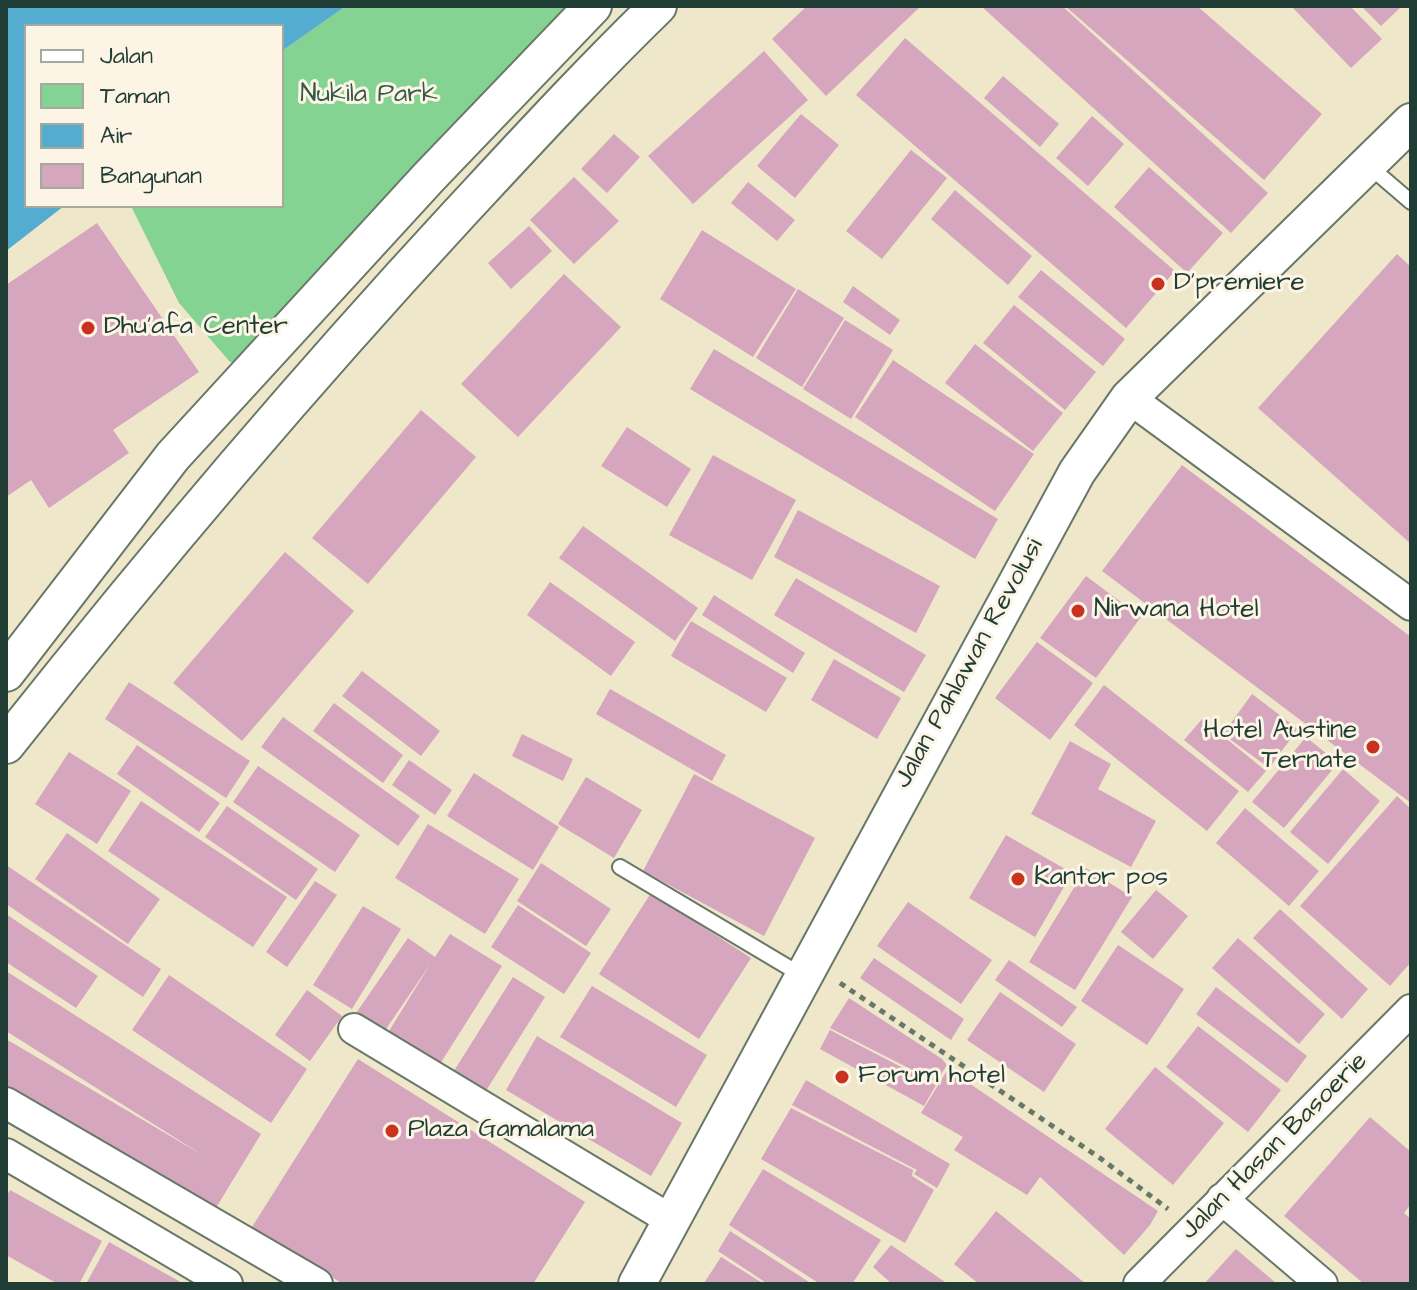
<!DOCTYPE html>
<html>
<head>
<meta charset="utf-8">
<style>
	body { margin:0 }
	#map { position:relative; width:1417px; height:1290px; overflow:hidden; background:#efe7c9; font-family:"Architects Daughter",sans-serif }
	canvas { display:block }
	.frame { position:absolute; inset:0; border:8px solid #1f3d34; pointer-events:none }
	.legend { position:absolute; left:24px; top:24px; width:260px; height:184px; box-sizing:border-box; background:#fcf5e5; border:2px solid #a4ab9e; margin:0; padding:10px 14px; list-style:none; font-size:24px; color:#1f3d34 }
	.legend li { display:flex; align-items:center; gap:16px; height:40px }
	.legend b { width:40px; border:2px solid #a4ab9e }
</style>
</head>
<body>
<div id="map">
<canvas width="1417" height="1290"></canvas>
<div class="frame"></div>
<ul class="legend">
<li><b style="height:10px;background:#fff"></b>Jalan</li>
<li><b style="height:22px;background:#85d392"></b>Taman</li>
<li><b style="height:22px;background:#54add1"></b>Air</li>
<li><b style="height:22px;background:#d5a6be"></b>Bangunan</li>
</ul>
</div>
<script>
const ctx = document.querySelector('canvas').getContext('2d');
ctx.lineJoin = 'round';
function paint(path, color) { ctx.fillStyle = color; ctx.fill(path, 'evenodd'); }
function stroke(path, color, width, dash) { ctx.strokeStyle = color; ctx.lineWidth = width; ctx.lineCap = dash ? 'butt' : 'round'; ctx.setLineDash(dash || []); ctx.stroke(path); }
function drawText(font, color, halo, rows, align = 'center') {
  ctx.font = font + ' "Architects Daughter",sans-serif'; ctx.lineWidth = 6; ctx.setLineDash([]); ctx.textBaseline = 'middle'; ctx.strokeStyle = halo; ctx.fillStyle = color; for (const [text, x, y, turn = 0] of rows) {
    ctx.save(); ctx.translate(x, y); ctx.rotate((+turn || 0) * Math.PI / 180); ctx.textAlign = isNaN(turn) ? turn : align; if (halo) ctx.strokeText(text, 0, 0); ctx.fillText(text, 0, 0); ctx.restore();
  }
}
const green = new Path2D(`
	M346,6H575L235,363L230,362L179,303L131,206H282V51Z`);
const water = new Path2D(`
	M6,6H346L282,51V26H26V206H64L6,251Z`);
const building = new Path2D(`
	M807,6H921L826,96L772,39Z
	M981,6H1062L1268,193L1231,233Z
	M1065,6H1197L1322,114L1264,180Z
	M1291,6H1350L1382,39L1351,68Z
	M1361,6H1402L1381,26Z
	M905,38L1175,271L1126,328L856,95Z
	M764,51L808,100L693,204L648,156Z
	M1003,76L1059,124L1040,147L984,98Z
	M801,114L839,145L795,198L757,166Z
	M1092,116L1124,144L1088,186L1056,158Z
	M614,134L640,157L607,193L581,169Z
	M911,150L947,178L882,259L846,231Z
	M1149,167L1223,233L1187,273L1114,207Z
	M574,177L619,221L574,264L530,220Z
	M748,182L795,220L777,241L731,203Z
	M955,190L1032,256L1008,285L931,219Z
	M97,223L199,372L113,430L129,453L49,508L31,480L6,497V285Z
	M529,226L552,251L511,289L488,263Z
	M702,230L796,289L753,357L660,299Z
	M1397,254L1411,267V544L1258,408Z
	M1041,270L1125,339L1103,366L1018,297Z
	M564,274L621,327L518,437L461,384Z
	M853,286L900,320L890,335L843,302Z
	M798,289L844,318L802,387L756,358Z
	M1014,305L1096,372L1065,410L983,343Z
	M845,320L893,350L851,419L803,389Z
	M975,344L1063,413L1033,451L945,383Z
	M714,349L998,519L975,559L690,389Z
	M893,360L1034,454L995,511L855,417Z
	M421,410L476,457L368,584L312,538Z
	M627,427L691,469L667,507L601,466Z
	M713,455L796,500L752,580L669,535Z
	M1182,465L1411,637V803L1102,571Z
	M798,510L940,586L916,633L774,557Z
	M583,526L698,608L675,641L559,558Z
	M285,552L354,611L242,741L173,683Z
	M1086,576L1141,617L1096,678L1040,638Z
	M796,578L926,655L904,692L774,615Z
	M550,582L635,642L611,676L527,615Z
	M714,595L805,653L793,673L702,615Z
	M691,621L787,678L766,712L671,656Z
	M1037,642L1093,683L1050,740L995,698Z
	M834,659L901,698L877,739L811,700Z
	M362,671L440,731L421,756L342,696Z
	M129,682L250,761L226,798L105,719Z
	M1104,685L1239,791L1207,831L1074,725Z
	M610,689L726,755L712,781L596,714Z
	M1252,694L1298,729L1269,768L1223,734Z
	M334,703L403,755L383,783L313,731Z
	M283,717L420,816L398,846L261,747Z
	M1202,719L1266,771L1248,792L1184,740Z
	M522,734L573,759L563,781L512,756Z
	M1306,737L1338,763L1284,828L1252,802Z
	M1070,741L1111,764L1098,789L1156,821L1131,867L1031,814Z
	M137,745L220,803L199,832L117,774Z
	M69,752L131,791L97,844L35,804Z
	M409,760L452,790L435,815L392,785Z
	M258,766L360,835L335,872L233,802Z
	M1343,769L1380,801L1328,864L1290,832Z
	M474,773L559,827L533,870L447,816Z
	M694,774L815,838L764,936L643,871Z
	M586,777L642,810L614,858L558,824Z
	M1397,796L1411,809V962L1390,986L1300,906Z
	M141,801L287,897L253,947L108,851Z
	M227,806L318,869L296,900L205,837Z
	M1245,808L1319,871L1289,906L1216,843Z
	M428,824L519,879L485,934L395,878Z
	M67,833L160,899L128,944L35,879Z
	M1006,835L1072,873L1035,937L969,898Z
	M541,863L611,909L586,946L517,901Z
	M6,865L161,969L143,997L6,904Z
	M1086,868L1132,897L1075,990L1029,962Z
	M315,881L337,895L287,967L266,952Z
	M1156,890L1188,916L1153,959L1121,932Z
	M651,893L751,958L699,1039L599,974Z
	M908,902L992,960L961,1004L877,946Z
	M518,905L591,953L564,994L491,947Z
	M363,906L401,929L352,1009L313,985Z
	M1280,909L1368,989L1342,1019L1253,938Z
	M6,914L98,976L76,1008L6,962Z
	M450,934L502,966L440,1064L389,1031L431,963L382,1035L354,1016L408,938L435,957Z
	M1238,938L1325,1014L1299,1044L1212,968Z
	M1118,945L1184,989L1147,1045L1081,1001Z
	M874,958L964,1019L951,1040L860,978Z
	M1009,960L1077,1007L1062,1027L995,980Z
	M6,971L261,1134L211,1216L6,1093V1039L204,1156L6,1031Z
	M169,975L307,1069L271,1123L132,1030Z
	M513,977L545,997L484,1094L452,1074Z
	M592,986L707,1055L676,1107L560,1037Z
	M1216,987L1307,1056L1287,1083L1196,1014Z
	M307,990L342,1016L310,1061L275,1035Z
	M1000,992L1076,1044L1044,1092L967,1040Z
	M849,998L942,1059L947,1065L936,1082L830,1028Z
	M1198,1026L1281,1090L1248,1132L1166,1067Z
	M830,1030L936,1085L924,1106L820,1049Z
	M537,1036L682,1123L651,1176L506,1090Z
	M358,1059L585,1202L533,1284H343L252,1227Z
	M1155,1067L1224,1123L1173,1185L1105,1129Z
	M948,1069L1158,1211L1150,1225L1124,1255L1040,1177L1027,1195L954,1150L963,1137L921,1113Z
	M806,1080L950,1164L937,1188L914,1174L917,1170L792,1105Z
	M791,1108L913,1170L912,1176L934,1190L905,1243L761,1159Z
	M1370,1117L1411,1152V1204L1404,1213L1411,1219V1284H1364L1284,1216Z
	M763,1169L881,1240L852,1284H820L729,1225Z
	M10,1190L102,1241L79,1284H58L6,1255V1197Z
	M996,1211L1086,1284H979L954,1264Z
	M730,1231L812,1284H768L718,1251Z
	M109,1242L184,1284H86Z
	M891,1245L948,1284H892L873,1267Z
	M1236,1249L1277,1284H1204Z
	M721,1257L764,1284L704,1283Z`);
const path = new Path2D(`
	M840,983L1100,1158L1168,1209`);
const service = new Path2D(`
	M1369,166L1411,202
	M620,867L803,976`);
const minor = new Path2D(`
	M1129,398L1411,605
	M354,1029L671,1220
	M6,1103L317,1284
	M6,1154L227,1284
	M1222,1199L1322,1284
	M1139,1284L1411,1010`);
const tertiary = new Path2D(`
	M6,673L173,456L429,177L593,6
	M6,745C150,563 300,386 457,216C523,145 588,74 658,6
	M637,1284L1077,472L1129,398L1411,122`);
const markers = [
	[1158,284,8,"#c8321e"],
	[88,328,8,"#c8321e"],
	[1078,611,8,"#c8321e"],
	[1373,747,8,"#c8321e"],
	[1018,879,8,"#c8321e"],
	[842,1077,8,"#c8321e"],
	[392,1131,8,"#c8321e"]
];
const parkNames = [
	["Nukila Park",369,96]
];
const poiNames = [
	["D'premiere",1174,284],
	["Dhu'afa Center",104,328],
	["Nirwana Hotel",1094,611],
	["Hotel Austine",1357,732,"right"],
	["Ternate",1357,762,"right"],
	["Kantor pos",1034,879],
	["Forum hotel",858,1077],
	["Plaza Gamalama",408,1131]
];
const streetNames = [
	["Jalan Pahlawan Revolusi",970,664,-61],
	["Jalan Hasan Basoerie",1275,1147,-45]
];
paint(green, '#85d392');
paint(water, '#54add1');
paint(building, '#d5a6be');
stroke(service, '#687868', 18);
stroke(minor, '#687868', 34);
stroke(tertiary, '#687868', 40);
stroke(path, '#687868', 5, [6, 6]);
stroke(service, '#fff', 14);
stroke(minor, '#fff', 30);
stroke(tertiary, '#fff', 36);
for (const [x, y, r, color] of markers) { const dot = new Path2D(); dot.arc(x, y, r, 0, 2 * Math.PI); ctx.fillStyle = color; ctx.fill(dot); stroke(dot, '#fcf5e5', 3); }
drawText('26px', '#335b47', '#fcf5e5', parkNames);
drawText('26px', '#1f3d34', '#fcf5e5', poiNames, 'left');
drawText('26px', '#1f3d34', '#fcf5e5', streetNames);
</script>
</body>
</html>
